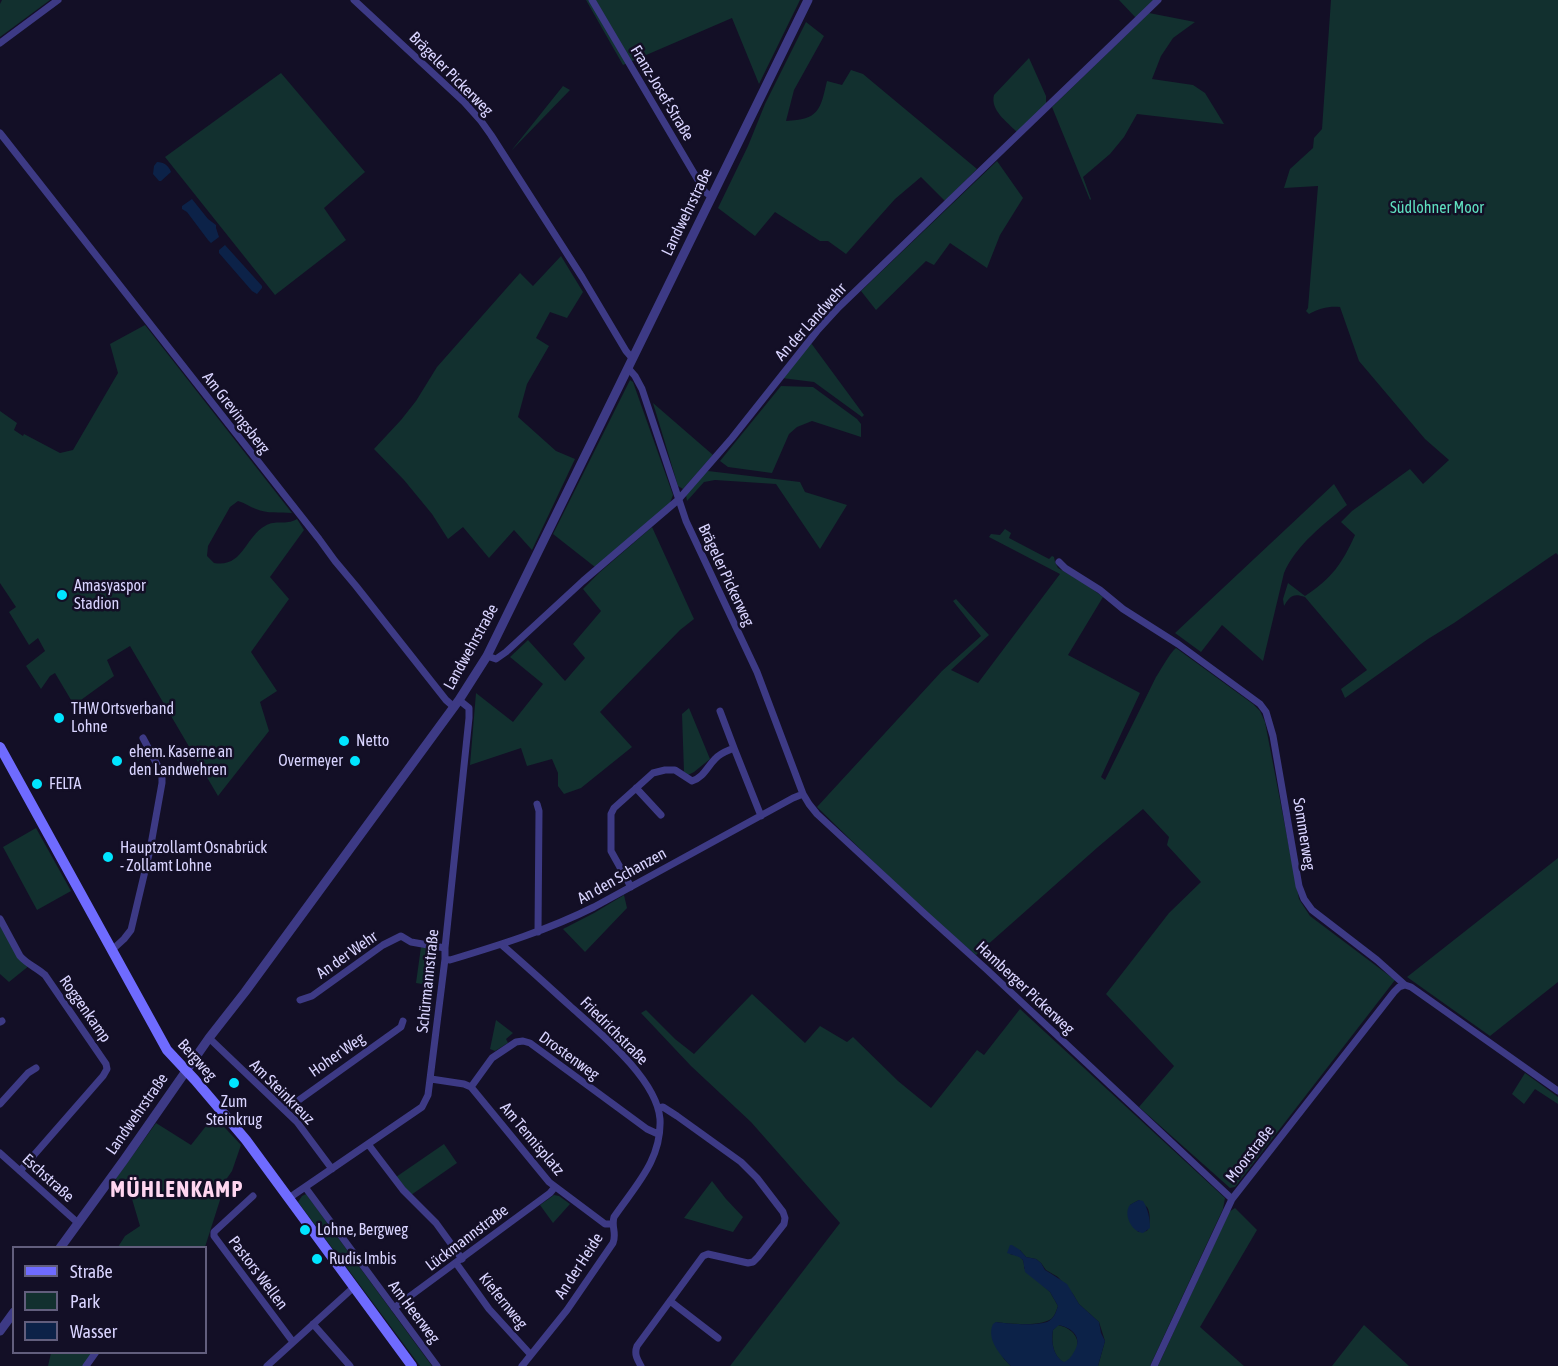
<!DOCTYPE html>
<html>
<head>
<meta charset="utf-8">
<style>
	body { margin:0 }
	#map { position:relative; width:1558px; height:1366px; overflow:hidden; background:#130f26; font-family:"Asap Condensed",sans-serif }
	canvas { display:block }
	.legend { position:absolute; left:12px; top:1246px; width:195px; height:108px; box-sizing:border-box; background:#130f26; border:2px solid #625e7d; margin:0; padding:8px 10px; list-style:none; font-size:18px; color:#d9d4ff }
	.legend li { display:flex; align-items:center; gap:12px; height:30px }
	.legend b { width:30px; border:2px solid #625e7d }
</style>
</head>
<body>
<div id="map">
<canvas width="1558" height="1366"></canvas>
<ul class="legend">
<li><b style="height:8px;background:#6f6bff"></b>Straße</li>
<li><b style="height:16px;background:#12302f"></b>Park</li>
<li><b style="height:16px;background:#0c2248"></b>Wasser</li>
</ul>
</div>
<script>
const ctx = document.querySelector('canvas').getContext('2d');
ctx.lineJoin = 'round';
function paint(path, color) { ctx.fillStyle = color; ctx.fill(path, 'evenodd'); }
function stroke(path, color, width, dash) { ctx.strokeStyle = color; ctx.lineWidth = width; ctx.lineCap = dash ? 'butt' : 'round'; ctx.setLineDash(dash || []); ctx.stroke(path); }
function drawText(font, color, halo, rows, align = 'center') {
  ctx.font = font + ' "Asap Condensed",sans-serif'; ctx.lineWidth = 5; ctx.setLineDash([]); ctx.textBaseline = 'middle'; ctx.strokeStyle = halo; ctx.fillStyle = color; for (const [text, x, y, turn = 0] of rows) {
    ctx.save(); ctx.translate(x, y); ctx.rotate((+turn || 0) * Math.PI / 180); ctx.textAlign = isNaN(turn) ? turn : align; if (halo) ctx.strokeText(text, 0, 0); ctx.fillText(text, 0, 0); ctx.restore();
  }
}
const green = new Path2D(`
	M2,0H50L0,37V4Z
	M586,0H800L759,84L732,18L623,65Z
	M1119,0H1156L1136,18Z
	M1331,0H1558V555L1556,553L1550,557L1454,623L1428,639L1345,698L1341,689L1367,670L1305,597C1293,593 1290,596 1284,606L1283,599L1288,583L1305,596C1332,578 1342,564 1355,535L1341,522L1352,511L1410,469L1423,484L1449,460L1425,439L1359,361L1340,307C1329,306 1320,308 1309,314L1306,311L1308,308L1318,186L1284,188L1290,169L1313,148L1314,138L1322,129Z
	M1149,13L1195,22L1173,38L1161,56L1152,79L1193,85L1205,93L1224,124L1137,114L1124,137L1110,154L1083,177L1091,199L1090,200L1052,107Z
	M806,22L824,36L794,90L786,121C819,119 820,111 827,81L842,85L851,70L863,74L977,169L945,201L921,177L895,199L846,254L828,241H820L775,212L755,236L718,208L748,146L765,104Z
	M1029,58L1046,96V104L1017,132C1007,122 990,110 994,95Z
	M281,73L365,172L324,208L346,240L275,295L165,157Z
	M563,86L570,90L511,151Z
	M997,161L1023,198L1000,235L987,268L950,243L934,265L926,261L876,310L861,291Z
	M561,256L583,292L567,318L550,312L536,338L549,346L527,384L518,417L556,451L575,459L532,550L514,530L489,558L463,527L448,539L432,514L404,480L374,449L401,420L416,401L437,367L520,273L533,286Z
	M145,325L292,513C280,512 267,514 256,509C250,507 245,503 238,501L230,507L208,546L207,556L214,563C243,568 245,537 265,526C276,519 285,526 297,519L304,530L270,577L289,599L251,652L277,691L260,702L269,731L218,796L130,646L107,660L114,676L74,705L55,673L50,676L41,689L26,666L45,651L38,638L29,645L9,612L16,607L0,583V411L17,423L14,430L23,436L24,434L60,453L73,450L118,373L110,344Z
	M811,343L864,415L862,417L814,382L782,378Z
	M630,380L633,382L673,495L670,503L595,567L553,534Z
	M781,386L813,387L857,419L861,424V437L812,421L797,427L789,434L772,473L728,467L720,461Z
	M653,403L713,455L683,489L678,486Z
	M708,471L800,482L805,492L847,505L820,549L776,484L715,480L704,482L687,501L686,495L703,475Z
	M1334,484L1347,505C1324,524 1296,545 1284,573L1263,661L1222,625L1201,652L1175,633Z
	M652,527L694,619L680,630L600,712L632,747L581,788L564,794L558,786V773L552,759L527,766L521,748L470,765L476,693L513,722L543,684L510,657L528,640L565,681L585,658L573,644L601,611L583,589L600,572Z
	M1005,529L1011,533L1009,538L1049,559L1052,556L1054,557L1055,562L1058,568L1084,583L1103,597L1068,655L1140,693L1101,777L1105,780L1156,677C1162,668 1169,654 1176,648L1253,704L1260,711L1265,722L1299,899L1310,916L1395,980L1235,1187L1230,1188L1139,1107L1174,1066L1106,994L1169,913L1201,882L1167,845L1169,837L1143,809L1098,847L976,955L923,910L817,807L942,671L981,636L953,601L956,599L989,635L951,670L978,683L1060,574L989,537L991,534L1000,535Z
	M689,708L710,759L694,772L688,775L684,772L682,714Z
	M36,828L71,891L37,910L3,847Z
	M1558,858V982L1490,1036L1407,977Z
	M624,895L627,908L585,952L563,929L594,913Z
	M0,919L20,956L30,965L9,982L0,974Z
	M421,947L438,951L434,986L416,983Z
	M752,994L805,1043L820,1026L847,1042L853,1037L898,1081L931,1108L977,1050L984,1055L1020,1009L1225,1198L1223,1209L1150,1366H1098L1105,1341L1099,1322L1079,1304L1073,1294L1058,1277L1046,1270L1041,1263L1036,1259L1026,1257L1020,1250L1010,1255C1019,1254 1025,1259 1024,1268L1050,1292L1058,1306C1056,1312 1054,1319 1047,1321C1035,1326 1009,1324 996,1322L992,1338L1004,1359L1011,1366H730L840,1223L751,1122L691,1066L641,1013L646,1010L675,1039L694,1054ZM1139,1200C1139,1201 1146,1206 1147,1207C1151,1213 1150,1225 1147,1231L1138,1232L1130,1205Z
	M496,1020L513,1033L506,1039L508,1043L495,1051L490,1049Z
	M1525,1073L1558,1097V1104L1535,1089L1524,1104L1512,1094Z
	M214,1116L241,1145L232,1171L223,1184L220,1200L205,1247H118L125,1236L140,1226L132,1199L112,1184L156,1123L191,1145Z
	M444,1144L457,1163L411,1195L396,1177Z
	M712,1181L726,1199L743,1217L733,1232L684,1218Z
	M306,1194L432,1366H420L298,1202L302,1196Z
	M554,1195L559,1196L570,1204L553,1223L540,1205Z
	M1235,1208L1257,1230L1200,1327L1244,1366H1158L1229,1212Z
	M1058,1325C1081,1330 1085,1352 1064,1363C1053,1356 1051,1342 1053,1330Z
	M1364,1325L1409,1366H1332Z
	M51,1353H96L86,1366H48Z`);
const water = new Path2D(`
	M157,162C164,162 169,166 171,172L161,181H159L153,174L154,166Z
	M192,199L208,219L216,225V228L219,237L211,243L208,240L187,212L182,209V206Z
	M225,245L262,286V288L257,294L252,291L219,253V250Z
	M1139,1200L1143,1201C1148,1209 1150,1218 1150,1228L1143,1233C1131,1232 1123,1213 1130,1205C1132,1203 1136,1202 1139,1200Z
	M1010,1245H1012L1020,1250L1026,1257L1036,1259L1041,1263L1045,1270L1050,1273L1067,1284L1079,1304L1099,1322L1101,1333L1105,1341L1098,1366H1011C1000,1355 986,1339 993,1324L996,1322C1009,1324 1035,1326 1047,1322C1054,1319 1056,1312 1058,1306L1050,1292L1025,1272L1023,1260L1019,1257L1007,1253ZM1059,1325C1073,1328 1083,1338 1074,1352C1071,1357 1069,1360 1064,1362C1053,1356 1051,1342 1053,1330Z`);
const minor = new Path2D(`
	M354,0L464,102L481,121L491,135L582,277L626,351L632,358
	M592,0L705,192L712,197
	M0,43L58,0
	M0,133L319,539L335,561L356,586L446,700L454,707
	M628,368L635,376L642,389L686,521L757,672L803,794L809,804L817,814L925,914L985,968L1232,1199
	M1059,562L1065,568L1100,590L1123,609L1178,644L1260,704L1266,712L1273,736L1299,886L1304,899L1312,910L1377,960L1405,985L1411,987L1558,1091
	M487,656L496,659L506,652L583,581L678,500L732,438L817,331L839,307L1158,0
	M720,711L734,748
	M636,788L661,815
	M537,804L539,811L538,932
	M631,887L611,851V814L614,808L653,773L665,770H675L692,781C704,777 707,767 715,759C720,753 727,751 734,748L761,816
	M0,919L20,956C27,964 37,968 45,975L106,1064L107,1069L103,1076L20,1171
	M502,945C525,965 547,985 570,1006C599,1032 657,1079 660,1119C662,1160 635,1186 614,1217C611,1227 617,1233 613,1243L567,1310L522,1366
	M112,950L124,939L131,930L150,850L162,783V774L143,738
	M445,959L450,960C500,945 548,930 594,907L793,798L803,794
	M300,1000L312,996L383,945L401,936L411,942L445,948
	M0,1022L2,1021
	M209,1038L297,1122L332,1169
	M431,1079L464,1084L471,1087L549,1182L605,1224H612
	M471,1087L492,1058L516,1042L523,1041L530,1043L647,1129L658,1134
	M0,1104L28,1073L36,1068
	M285,1110L401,1027L403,1021
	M368,1144L403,1190L436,1223L462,1259
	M0,1153L78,1223
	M305,1187L437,1366
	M253,1196L214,1232V1236L293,1342
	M289,1198L422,1107L428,1095L445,959V948L469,718V708L459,700
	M456,1263L489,1309L531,1355
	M670,1301L718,1338
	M394,1308L550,1193L555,1187
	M313,1324L350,1366
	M86,1366L96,1352
	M267,1366L354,1287
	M641,1366C637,1359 634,1354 637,1346L703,1256L708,1254L748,1263L753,1262L758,1257L784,1224L785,1218L783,1212L757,1178L741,1162L677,1116L663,1107L658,1108
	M1154,1366L1232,1199L1394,992L1399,987L1405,985`);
const tertiary = new Path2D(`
	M60,1248L124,1160L209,1038L245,992L459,700L487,656L808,0
	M0,1331L14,1312`);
const secondary = new Path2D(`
	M0,747L167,1050L195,1080L246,1140L412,1366`);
const markers = [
	[62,595,6,"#00e5ff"],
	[59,718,6,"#00e5ff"],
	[344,741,6,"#00e5ff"],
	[117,761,6,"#00e5ff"],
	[355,761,6,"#00e5ff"],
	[37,784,6,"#00e5ff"],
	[108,857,6,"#00e5ff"],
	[234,1083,6,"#00e5ff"],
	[305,1230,6,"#00e5ff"],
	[317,1259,6,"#00e5ff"]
];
const streetNames = [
	["Brägeler Pickerweg",451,74,45],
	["Franz-Josef-Straße",662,93,59],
	["Landwehrstraße",687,212,-64],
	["An der Landwehr",811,322,-48],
	["Am Grevingsberg",236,413,52],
	["Brägeler Pickerweg",726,575,65],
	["Landwehrstraße",471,647,-61],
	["Sommerweg",1304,834,81],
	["An den Schanzen",622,876,-29],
	["An der Wehr",347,955,-35],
	["Schürmannstraße",428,981,-84],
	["Hamberger Pickerweg",1025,988,43],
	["Roggenkamp",85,1009,55],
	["Friedrichstraße",614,1031,45],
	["Hoher Weg",337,1055,-35],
	["Drostenweg",569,1056,36],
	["Bergweg",197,1060,48],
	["Am Steinkreuz",282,1092,45],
	["Landwehrstraße",137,1114,-55],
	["Am Tennisplatz",532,1139,50],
	["Moorstraße",1250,1154,-52],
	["Eschstraße",48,1178,42],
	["Lückmannstraße",467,1238,-37],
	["An der Heide",579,1266,-57],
	["Pastors Wellen",258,1273,53],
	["Kiefernweg",503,1301,51],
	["Am Heerweg",414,1312,53]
];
const parkNames = [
	["Südlohner Moor",1437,208]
];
const poiNames = [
	["Amasyaspor",74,586],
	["Stadion",74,604],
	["THW Ortsverband",71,709],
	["Lohne",71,727],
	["Netto",356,741],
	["ehem. Kaserne an",129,752],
	["den Landwehren",129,770],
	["Overmeyer",343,761,"right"],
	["FELTA",49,784],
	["Hauptzollamt Osnabrück",120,848],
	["- Zollamt Lohne",120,866],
	["Zum",234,1102,"center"],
	["Steinkrug",234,1120,"center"],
	["Lohne, Bergweg",317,1230],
	["Rudis Imbis",329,1259]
];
const districtNames = [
	["MÜHLENKAMP",177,1190]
];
paint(green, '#12302f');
paint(water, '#0c2248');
stroke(minor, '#3d3a85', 7);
stroke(tertiary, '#3d3a85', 9);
stroke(secondary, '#6f6bff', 10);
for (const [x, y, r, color] of markers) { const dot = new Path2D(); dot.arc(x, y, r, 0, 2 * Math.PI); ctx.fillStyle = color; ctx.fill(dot); stroke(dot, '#130f26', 2); }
drawText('16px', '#d9d4ff', '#130f26', streetNames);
drawText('16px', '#5fe0c0', '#130f26', parkNames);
drawText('16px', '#d9d4ff', '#130f26', poiNames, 'left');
ctx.letterSpacing = '1.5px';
drawText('bold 22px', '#ffd6f0', '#130f26', districtNames);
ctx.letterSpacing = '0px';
</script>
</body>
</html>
